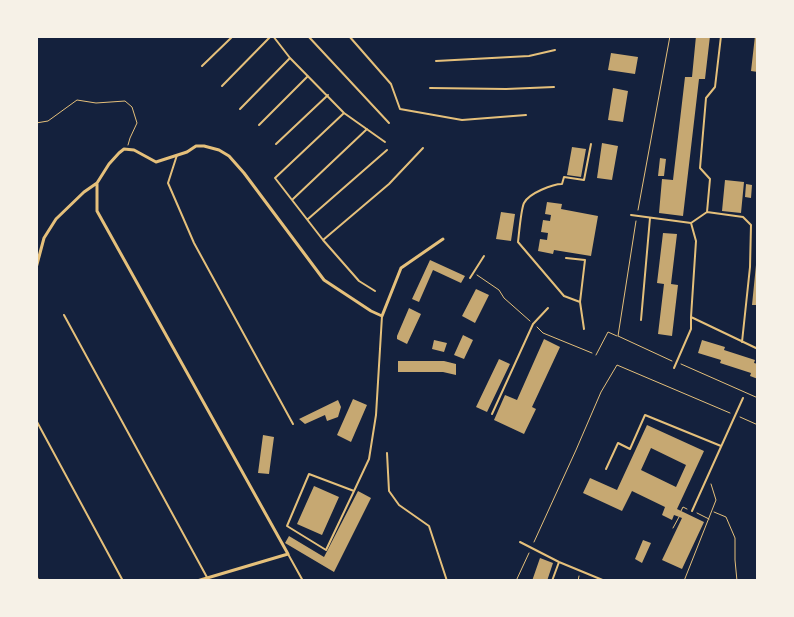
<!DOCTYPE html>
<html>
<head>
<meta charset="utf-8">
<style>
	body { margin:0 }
	#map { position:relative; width:794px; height:617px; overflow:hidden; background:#14213d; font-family:"Noto Sans",sans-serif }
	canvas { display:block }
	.frame { position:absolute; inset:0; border:38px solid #f6f1e7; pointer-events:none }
</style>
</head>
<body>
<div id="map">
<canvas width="794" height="617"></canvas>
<div class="frame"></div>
</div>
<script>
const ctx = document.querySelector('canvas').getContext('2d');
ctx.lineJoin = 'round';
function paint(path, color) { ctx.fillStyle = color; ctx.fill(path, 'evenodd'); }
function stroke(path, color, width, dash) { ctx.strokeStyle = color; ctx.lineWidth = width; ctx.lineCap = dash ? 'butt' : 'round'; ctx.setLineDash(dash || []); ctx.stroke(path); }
const building = new Path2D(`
	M696,36H710L705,79H699L683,216L659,213L662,179L673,180L685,77H692Z
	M755,36H758V72L751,71Z
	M611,53L638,57L635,74L608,70Z
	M613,88L628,91L623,122L608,120Z
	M602,143L618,146L612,180L597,178Z
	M572,147L586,149L581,177L567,175Z
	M660,158L666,159L664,176H658Z
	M725,180L744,182L741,213L722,211Z
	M746,184L752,185L751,198L745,197Z
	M547,202L562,204L561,209L598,216L591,256L554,250L553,254L538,251L540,239L547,240L548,233L541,232L543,220L550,221L551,215L545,214Z
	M501,212L515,214L511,241L496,239Z
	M663,233L677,234L671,284L678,285L672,336L658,334L664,284L657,283Z
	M430,260L465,276L461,283L433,270L419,302L412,299Z
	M756,265H758V305H752Z
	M476,289L489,295L475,323L462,316Z
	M409,308L421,314L407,344L397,339V336Z
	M463,335L473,340L464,359L454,355Z
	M544,339L560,347L532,407L536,409L524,434L494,420L505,395L517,400Z
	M434,340L447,343L444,352L432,349Z
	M702,340L725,347L724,350L755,360L754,363L758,364V379L750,376L751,373L720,363L721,360L698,353Z
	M499,359L510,364L487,412L476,407Z
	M398,361H444L456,364V375L443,372H398Z
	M353,399L367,405L351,442L337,435Z
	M338,400L341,407L338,417L327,421L325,415L305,424L299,419Z
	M647,425L704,451L677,509L704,522L682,569L662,560L682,518L674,515L672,520L662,515L665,507L632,491L622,511L583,493L590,478L617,490ZM651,448L686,465L676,487L641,470Z
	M263,435L274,437L269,474L258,473Z
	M314,486L339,497L322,535L297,524Z
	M358,491L371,498L334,572L285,543L289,536L324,557Z
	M643,540L651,543L642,563L635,559Z
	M540,558L553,563L547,581H532Z`);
const path = new Path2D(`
	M36,123L48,121L77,100L96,103L125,101L132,107L137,123L130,138L128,145
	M638,210L670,36
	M636,221L618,336L672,361
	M477,275L499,290L504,298L530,321
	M537,327L543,333L592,353
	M596,355L608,332L617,336
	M681,364L758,398
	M740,417L758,425
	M681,511L683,507L687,509
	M714,512L726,517L735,538V560L737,581
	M697,513L709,519
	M673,528L679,517
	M534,542L576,450L601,392L617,365L730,413
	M516,581L529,553
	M578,581L579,576
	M684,581L716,500L711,484`);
const service = new Path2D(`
	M273,36L290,58L344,113L385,142
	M308,36L389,123
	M349,36L391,84L400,109L462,120L526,115
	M436,61L529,56L555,50
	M202,66L233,36
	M222,86L271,36
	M430,88L506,89L554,87
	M240,109L290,58
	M344,113L275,178L323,240L389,184L423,148
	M259,125L308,76
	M276,144L328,95
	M177,155L168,183L194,243L293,424
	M293,199L367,129
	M707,212L710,179L700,168L706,98L715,87L721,36
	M631,215L691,223L696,241L691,317
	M308,219L387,150
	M691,223L707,212L743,217L751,225L750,267L742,342
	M323,240L359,281L375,291
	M566,258L585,260L580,302L584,329
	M470,278L484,256
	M580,302L564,296L518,242C519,234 521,209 524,203C529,193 553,184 562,184L564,177L584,180L591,144
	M64,315L209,581
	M641,320L650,218
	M674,368L691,329V317L758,349
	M492,414L533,324L548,308
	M36,420L123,581
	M387,453L389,491L399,505L429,526L447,581
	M606,469L618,443L630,449L645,415L721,446
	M354,491L326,550L287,526L309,474L354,491L369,459L376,415L382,316
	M692,511L743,398
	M520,542L559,562L605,581
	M288,554L303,581
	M36,576L39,581
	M552,581L559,562`);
const minor = new Path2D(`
	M97,184V211L288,554L197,581
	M36,268L44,238L56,219L84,192L97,183L109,164L119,153L124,149L134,150L156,162L187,152L196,146H204L219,150L229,156L244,173L324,280L371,311L382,316L401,268L443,239`);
paint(building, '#c6a872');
stroke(path, '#e5c07b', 1);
stroke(service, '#e5c07b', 2);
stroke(minor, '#e5c07b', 3);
</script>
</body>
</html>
